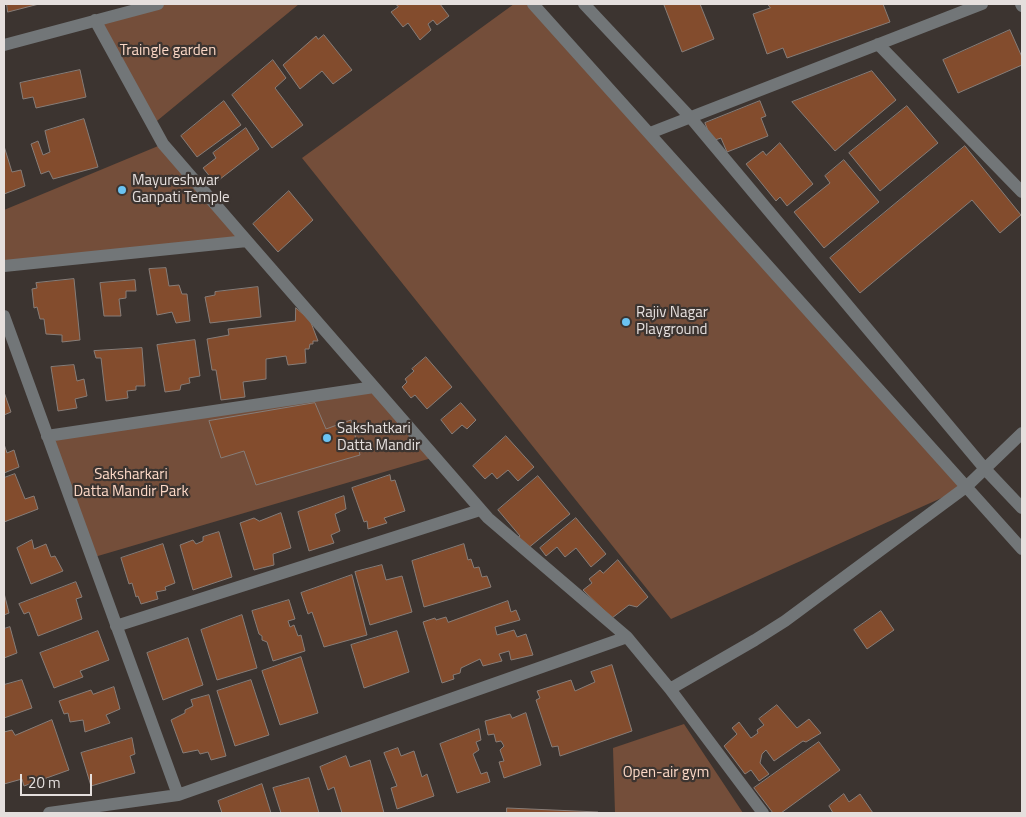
<!DOCTYPE html>
<html>
<head>
<meta charset="utf-8">
<style>
	body { margin:0 }
	#map { position:relative; width:1026px; height:817px; overflow:hidden; background:#3c3430; font-family:"Titillium Web",sans-serif }
	canvas { display:block }
	.frame { position:absolute; inset:0; border:5px solid #e5dfdd; pointer-events:none }
	.scale { position:absolute; left:20px; top:774px; width:72px; height:22px; box-sizing:border-box; border:2px solid #e5dfdd; border-top:0; padding-left:6px; font-size:15px; line-height:18px; white-space:nowrap; color:#e5dfdd; -webkit-text-stroke:4px #3c3430; paint-order:stroke }
</style>
</head>
<body>
<div id="map">
<canvas width="1026" height="817"></canvas>
<div class="frame"></div>
<div class="scale">20 m</div>
</div>
<script>
const ctx = document.querySelector('canvas').getContext('2d');
ctx.lineJoin = 'round';
function paint(path, color) { ctx.fillStyle = color; ctx.fill(path, 'evenodd'); }
function stroke(path, color, width, dash) { ctx.strokeStyle = color; ctx.lineWidth = width; ctx.lineCap = dash ? 'butt' : 'round'; ctx.setLineDash(dash || []); ctx.stroke(path); }
function drawText(font, color, halo, rows, align = 'center') {
  ctx.font = font + ' "Titillium Web",sans-serif'; ctx.lineWidth = 4.5; ctx.setLineDash([]); ctx.textBaseline = 'middle'; ctx.strokeStyle = halo; ctx.fillStyle = color; for (const [text, x, y, turn = 0] of rows) {
    ctx.save(); ctx.translate(x, y); ctx.rotate((+turn || 0) * Math.PI / 180); ctx.textAlign = isNaN(turn) ? turn : align; if (halo) ctx.strokeText(text, 0, 0); ctx.fillText(text, 0, 0); ctx.restore();
  }
}
const green = new Path2D(`
	M158,4H299L152,125L95,20Z
	M514,4H533L966,487L671,619L302,158Z
	M163,144L247,241L4,266V210Z
	M374,387L435,457L91,558L47,436Z
	M684,724L743,813H615L613,748Z`);
const building = new Path2D(`
	M7,4H39L8,12Z
	M396,4H440L449,16L437,25L433,20L428,24L431,30L420,40L408,23L403,27L391,12L398,7Z
	M668,4H700L714,39L682,52L664,5Z
	M768,4H883L890,22L787,58L783,48L767,54L753,14L770,8Z
	M1010,30L1022,57V65L958,93L943,60Z
	M324,35L352,70L333,84L322,71L300,89L283,65L316,36L318,39Z
	M273,60L286,78L275,88L303,125L272,148L232,95Z
	M80,70L86,97L36,108L33,97L23,99L20,83Z
	M872,71L896,100L835,151L792,102Z
	M224,101L241,125L197,157L181,136Z
	M760,101L766,116L761,118L768,136L727,152L721,138L712,141L705,123Z
	M907,106L938,143L880,191L849,153Z
	M84,119L98,167L53,179L49,171L41,174L31,144L38,141L43,155L50,152L45,131Z
	M246,128L259,149L215,183L203,168L216,158L213,153Z
	M780,143L813,184L787,206L780,197L776,201L746,164L763,151L766,155Z
	M4,146L12,172L21,170L25,186L4,194Z
	M965,146L1021,215L1000,233L972,200L860,293L830,258Z
	M844,160L879,202L824,248L794,212L830,183L825,176Z
	M289,191L313,220L278,252L253,224Z
	M166,268L169,286L179,285L182,294H187L190,321L176,323L172,312L157,315L149,269Z
	M74,279L80,340L62,342V335L46,334L44,319H40L37,307L34,308L32,289L37,288L36,283Z
	M135,280L136,291H126V298L119,299L121,316H104L100,283Z
	M258,287L261,317L210,323L205,297L215,295V292Z
	M296,308L310,320L318,341H313V344H310L309,349H305L306,363L288,365L286,356L266,359V379L243,382L245,397L221,400L216,370H212L207,339L229,335L228,329L295,321Z
	M195,340L200,376L189,378L190,383L181,385L180,390L165,392L157,345Z
	M142,348L145,386H136V390L127,391L128,398L106,401L101,358H96L94,351Z
	M426,357L452,387L427,409L415,395L411,398L402,387L407,382L405,379L414,371L412,369Z
	M74,365L77,381L84,379L87,396L75,399L77,408L58,411L51,367Z
	M4,392L11,412L4,415Z
	M315,403L326,429L351,420L360,455L256,485L244,451L221,458L209,421Z
	M461,403L476,420L467,429L462,425L452,434L441,420Z
	M506,436L534,467L518,481L508,470L497,479L492,473L485,479L473,466Z
	M4,444L7,453L14,450L19,467L4,473Z
	M15,474L25,499L34,496L38,509L4,522V478Z
	M390,475L391,481L395,480L405,511L384,518L387,523L368,529L367,521L364,522L352,488Z
	M538,476L570,514L527,549L517,538L520,536L498,510Z
	M344,496L346,509L335,514L340,531L331,535L334,543L309,551L298,512Z
	M281,513L291,548L273,554L274,565L254,570L240,523L254,518L259,521Z
	M576,518L606,554L591,567L576,548L565,557L557,547L546,556L540,548Z
	M219,532L232,577L193,590L180,545L193,540L196,544L203,541V537Z
	M32,540L34,549L46,544L51,557L55,556L63,571L31,584L17,548Z
	M163,544L175,583L165,587L166,590L156,592L158,599L141,604L138,596L136,597L132,583L129,584L121,558Z
	M464,544L468,560L471,559L474,568L479,567L482,577L487,576L491,587L424,607L412,561Z
	M618,560L648,597L637,607L629,605L612,618L583,590L592,583L589,579L600,570L603,573Z
	M382,565L386,580L402,576L412,612L370,625L355,572Z
	M352,575L367,635L324,647L312,612L308,614L301,593Z
	M76,582L82,597L76,599L82,619L38,636L29,612L24,614L19,604Z
	M4,593L9,613L4,615Z
	M289,600L295,619L288,621L290,627L294,625L298,636L301,635L305,651L273,661L267,642L262,640V636L259,634L252,611Z
	M508,601L511,612L516,610L520,620L495,627L497,635L514,630L517,637L526,634L533,655L511,660L509,651L499,654L502,661L483,666L480,659L461,668L460,673L453,675L454,679L442,683L423,622L435,618L436,620L446,617L448,622Z
	M881,611L894,630L867,649L854,630Z
	M242,615L257,668L217,680L201,630Z
	M10,627L17,653L4,658V629Z
	M98,631L109,660L80,671L83,677L54,688L40,653Z
	M397,631L409,672L364,688L351,645Z
	M188,638L203,685L163,700L147,653Z
	M301,657L318,713L280,725L262,671Z
	M612,665L632,731L560,756L558,746L552,747L536,700L540,698L537,691L571,680L575,691L595,682L591,672Z
	M22,680L32,708L4,718V685Z
	M251,680L269,735L235,746L217,691Z
	M114,687L120,709L106,715L110,723L85,732L83,720L70,722L68,713L64,714L59,701L91,690L93,694Z
	M209,695L226,756L211,760L208,752L200,754L198,750L183,753L171,720L185,713V710L193,706L191,700Z
	M777,705L797,728L809,719L821,733L806,742L803,741L774,761L766,750L762,754L760,763L769,774L759,781L751,770L745,774L724,746L737,734L732,728L739,722L751,738L758,733L757,730L764,725L759,719Z
	M526,713L541,765L504,778L499,762L504,761L500,750L504,746L501,741L496,742L494,734L488,735L485,721L510,714L512,718Z
	M52,720L69,770L24,786L22,779L4,784V732L12,730L15,735Z
	M479,729L481,740L476,742L479,750L473,754L481,774L487,772L490,782L457,793L440,744Z
	M132,738L135,754L130,756L135,773L91,786L81,753Z
	M819,742L840,770L781,813H773L754,788Z
	M398,748L401,756L414,751L422,777L427,774L434,796L397,809L391,788L397,786L384,753Z
	M346,756L350,767L370,760L384,813H342L334,787L328,790L320,767Z
	M309,778L319,813H281L273,788Z
	M262,784L271,813H222L218,801Z
	M844,794L849,802L860,794L873,813H833L829,806Z
	M507,808L598,812V813H507Z`);
const minor = new Path2D(`
	M533,4L1022,549
	M584,4L690,117L985,469L1022,508
	M1021,4L1022,6
	M878,44L1022,192
	M4,45L158,4
	M650,133L982,4
	M4,266L247,241
	M4,316L178,795
	M47,436L374,387
	M116,626L480,510
	M627,637L670,689L763,813
	M670,689L755,640L785,621L966,487L1022,433
	M49,813L178,795L627,637L488,518L247,241L163,144L95,20`);
const markers = [
	[122,190,5,"#6bc3f2"],
	[626,322,5,"#6bc3f2"],
	[327,438,5,"#6bc3f2"]
];
const parkNames = [
	["Traingle garden",168,51],
	["Saksharkari",131,475],
	["Datta Mandir Park",131,492],
	["Open-air gym",666,773]
];
const poiNames = [
	["Mayureshwar",132,181],
	["Ganpati Temple",132,198],
	["Rajiv Nagar",636,313],
	["Playground",636,330],
	["Sakshatkari",337,429],
	["Datta Mandir",337,446]
];
paint(green, '#744e3a');
paint(building, '#834c2d');
stroke(building, '#877d78', 1);
stroke(minor, '#727678', 12);
for (const [x, y, r, color] of markers) { const dot = new Path2D(); dot.arc(x, y, r, 0, 2 * Math.PI); ctx.fillStyle = color; ctx.fill(dot); stroke(dot, '#3c3430', 2); }
drawText('15px', '#fcd8c6', '#3c3430', parkNames);
drawText('15px', '#e5dfdd', '#3c3430', poiNames, 'left');
</script>
</body>
</html>
